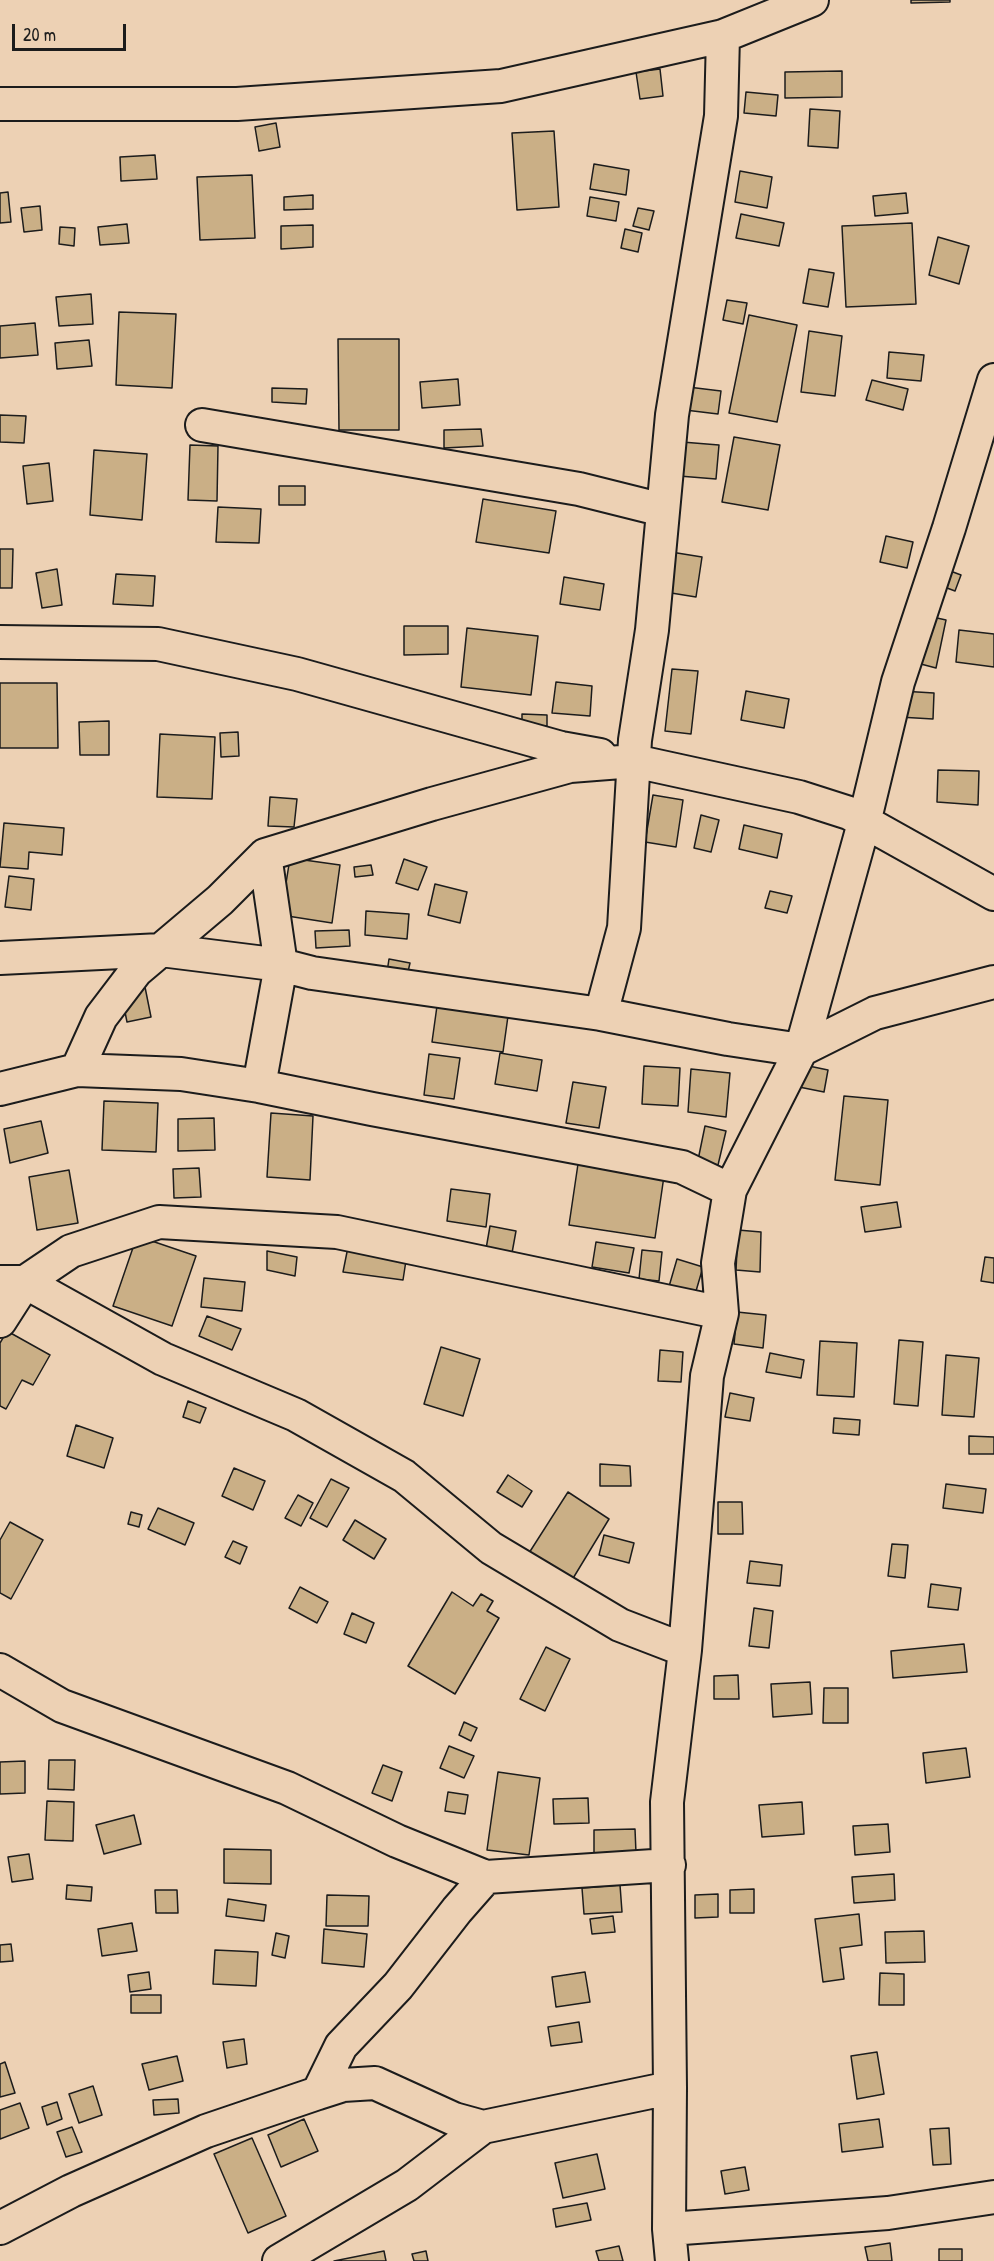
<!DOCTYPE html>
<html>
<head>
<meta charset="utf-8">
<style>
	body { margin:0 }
	#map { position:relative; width:994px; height:2261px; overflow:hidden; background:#edd1b4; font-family:"Patrick Hand",sans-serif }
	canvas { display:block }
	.scale { position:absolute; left:12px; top:24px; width:114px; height:27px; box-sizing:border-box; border:3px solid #1c1c1c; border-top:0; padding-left:8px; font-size:18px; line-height:21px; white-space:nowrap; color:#1c1c1c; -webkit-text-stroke:4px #edd1b4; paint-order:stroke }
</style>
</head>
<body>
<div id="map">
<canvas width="994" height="2261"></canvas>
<div class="scale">20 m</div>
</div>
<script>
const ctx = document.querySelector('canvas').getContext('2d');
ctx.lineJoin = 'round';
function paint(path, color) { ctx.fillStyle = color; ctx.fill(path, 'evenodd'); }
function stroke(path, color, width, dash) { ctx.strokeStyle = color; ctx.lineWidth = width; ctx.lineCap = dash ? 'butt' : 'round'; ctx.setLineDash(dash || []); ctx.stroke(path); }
const building = new Path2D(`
	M911,0H950V2L911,3Z
	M660,69L663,96L640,99L636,72Z
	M842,71V97L785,98V72Z
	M746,92L778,95L776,116L744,113Z
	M810,109L840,111L838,148L808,146Z
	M276,123L280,147L259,151L255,127Z
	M554,131L559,207L517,210L512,133Z
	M155,155L157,179L121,181L120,157Z
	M594,164L629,170L626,195L590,189Z
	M740,171L772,177L767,208L735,202Z
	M252,175L255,238L200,240L197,177Z
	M8,192L11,222L0,223V193Z
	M906,193L908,213L875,216L873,196Z
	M313,195V209L284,210V197Z
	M590,197L619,202L616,221L587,216Z
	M40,206L42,230L24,232L21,208Z
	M638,208L654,211L649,230L633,226Z
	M741,214L784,223L779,246L736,238Z
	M912,223L916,304L846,307L842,226Z
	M127,224L129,243L100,245L98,227Z
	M313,225V247L281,249V226Z
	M60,227L75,228L74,246L59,244Z
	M625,229L642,233L638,252L621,248Z
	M938,237L969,246L959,284L929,275Z
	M809,269L834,273L828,307L803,303Z
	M91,294L93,324L59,326L56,297Z
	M727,300L747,303L743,324L723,320Z
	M119,312L176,314L172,388L116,385Z
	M749,315L797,325L777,422L729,413Z
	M35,323L38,355L0,358V326Z
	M809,331L842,336L835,396L801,392Z
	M338,339H399V430H339Z
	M89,340L92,366L57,369L55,343Z
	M889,352L924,355L921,381L887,378Z
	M458,379L460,405L422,408L420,382Z
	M872,380L908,389L903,410L866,400Z
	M688,387L721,391L718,414L685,410Z
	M272,388L307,389L306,404L272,402Z
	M0,415L26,416L24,443L0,442Z
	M481,429L483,446L444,448V430Z
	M734,437L780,445L768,510L722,502Z
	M682,442L719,445L716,479L679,476Z
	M190,445L218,446L217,501L188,500Z
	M94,450L147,454L142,520L90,515Z
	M49,463L53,501L27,504L23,466Z
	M279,486H305V505H279Z
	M483,499L556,511L549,553L476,542Z
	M218,507L261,509L259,543L216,542Z
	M886,536L913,542L907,568L880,562Z
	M0,549H13L12,588H0Z
	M671,552L702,557L696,597L665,592Z
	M57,569L62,605L42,608L36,573Z
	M945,569L961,575L955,591L939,585Z
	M116,574L155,576L153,606L113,604Z
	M564,577L604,584L600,610L560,604Z
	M928,616L946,620L936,668L917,663Z
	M404,626H448V654L404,655Z
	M467,628L538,636L531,695L461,687Z
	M959,630L994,634V667L956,662Z
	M672,669L698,671L691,734L665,731Z
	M556,682L592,686L590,716L552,713Z
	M0,683H57L58,748H0Z
	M746,691L789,699L784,728L741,720Z
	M901,691L934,693L933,719L899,717Z
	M522,714L547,715V726L522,725Z
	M109,721V755H80L79,722Z
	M238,732L239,756L221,757L220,733Z
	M160,734L215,737L212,799L157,797Z
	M938,770L979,771L978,805L937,802Z
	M653,795L683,800L676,847L645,842Z
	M270,797L297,799L294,827L268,826Z
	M701,815L719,820L711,852L694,848Z
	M4,823L64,828L62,855L29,852L28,869L0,867Z
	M744,825L782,834L777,858L739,849Z
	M290,858L340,865L332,923L281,915Z
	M404,859L427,867L418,890L396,883Z
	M371,865L373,875L355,877L354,867Z
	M9,876L34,879L31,910L5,907Z
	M435,884L467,892L460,923L428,915Z
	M770,891L792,896L787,913L765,908Z
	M366,911L409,914L407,939L365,935Z
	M349,930L350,946L316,948L315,931Z
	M389,959L410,963L407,976L387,972Z
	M145,987L151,1017L127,1022L121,992Z
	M437,1006L508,1016L503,1052L432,1042Z
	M500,1053L542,1060L537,1091L495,1084Z
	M429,1054L460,1058L454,1099L424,1095Z
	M804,1065L828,1070L824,1092L799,1087Z
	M644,1066L680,1068L678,1106L642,1104Z
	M691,1069L730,1073L726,1117L688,1112Z
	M573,1082L606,1087L599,1128L566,1123Z
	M844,1096L888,1100L880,1185L835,1180Z
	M104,1101L158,1103L156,1152L102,1150Z
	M271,1113L313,1116L310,1180L267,1177Z
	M214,1118L215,1150L178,1151V1119Z
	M41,1121L48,1153L10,1163L4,1129Z
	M705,1126L726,1131L718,1165L698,1160Z
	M578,1164L664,1176L655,1238L569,1225Z
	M199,1168L201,1197L174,1198L173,1169Z
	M69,1170L78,1223L37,1230L29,1177Z
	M451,1189L490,1194L486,1227L447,1221Z
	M897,1202L901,1227L865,1232L861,1207Z
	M490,1226L516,1231L512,1253L486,1249Z
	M738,1230L761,1232L760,1272L736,1270Z
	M137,1236L196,1256L172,1326L113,1306Z
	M596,1242L634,1248L629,1273L592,1267Z
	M348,1247L407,1254L403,1280L343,1272Z
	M642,1250L662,1252L659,1281L639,1279Z
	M267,1251L297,1257L295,1276L267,1270Z
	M985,1257L994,1258V1283L981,1281Z
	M677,1259L703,1267L694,1298L668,1290Z
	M204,1278L245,1282L242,1311L201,1307Z
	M737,1312L766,1315L763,1348L734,1344Z
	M207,1316L241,1329L232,1350L199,1336Z
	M7,1331L50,1355L33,1385L22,1380L6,1409L0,1406V1343Z
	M899,1340L923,1342L918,1406L894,1404Z
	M820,1341L857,1343L854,1397L817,1395Z
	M441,1347L480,1359L463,1416L424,1404Z
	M660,1350L683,1352L681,1382L658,1381Z
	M770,1353L804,1360L801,1378L766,1372Z
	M946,1355L979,1358L974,1417L942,1415Z
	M730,1393L754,1398L750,1421L725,1417Z
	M188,1401L206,1408L200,1423L183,1417Z
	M834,1418L860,1420L859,1435L833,1433Z
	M76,1425L113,1438L104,1468L67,1456Z
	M969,1436L994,1437V1454H969Z
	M600,1464L630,1466L631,1486H600Z
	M234,1468L265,1481L253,1510L222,1496Z
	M508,1475L532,1491L522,1507L497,1492Z
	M331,1479L349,1488L327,1527L310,1518Z
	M946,1484L986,1489L983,1513L943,1508Z
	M568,1492L609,1519L572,1580L529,1553Z
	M298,1495L313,1503L301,1526L285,1518Z
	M718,1502H742L743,1534H718Z
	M158,1508L194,1523L185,1545L148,1529Z
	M131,1512L142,1515L139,1527L128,1524Z
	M355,1520L386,1539L374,1559L343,1540Z
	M10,1522L43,1540L11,1599L0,1593V1540Z
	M604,1535L634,1543L629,1563L599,1555Z
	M233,1541L247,1547L240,1564L225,1557Z
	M892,1544L908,1545L905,1578L888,1576Z
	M750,1561L782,1565L780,1586L747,1583Z
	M931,1584L961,1588L958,1610L928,1607Z
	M300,1587L328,1602L317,1623L289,1608Z
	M452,1592L473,1606L481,1594L493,1601L487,1611L499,1618L455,1694L408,1666Z
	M754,1608L773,1611L769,1648L749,1646Z
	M352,1613L374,1623L366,1643L344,1634Z
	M964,1644L967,1672L893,1678L891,1651Z
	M546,1647L570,1659L545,1711L520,1699Z
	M738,1675L739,1699H714V1676Z
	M810,1682L812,1714L773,1717L771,1684Z
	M824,1688H848V1723H823Z
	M464,1722L477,1728L471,1741L459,1735Z
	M449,1746L474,1756L464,1778L440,1768Z
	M966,1748L970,1777L926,1783L923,1753Z
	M49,1760H75L74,1790L48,1789Z
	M25,1761V1793L0,1794V1762Z
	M383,1765L402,1772L392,1801L372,1793Z
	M498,1772L540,1778L529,1855L487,1850Z
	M448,1792L468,1795L465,1814L445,1811Z
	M588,1798L589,1823L554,1824L553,1799Z
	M47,1801L74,1802L73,1841L45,1840Z
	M802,1802L804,1834L762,1837L759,1805Z
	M134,1815L141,1844L104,1854L96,1825Z
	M888,1824L890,1852L855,1855L853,1826Z
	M635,1829L636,1853L594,1854V1830Z
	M224,1849L271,1850V1884L224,1883Z
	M29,1854L33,1879L12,1882L8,1857Z
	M894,1874L895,1900L854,1903L852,1877Z
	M67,1885L92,1887L91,1901L66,1899Z
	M620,1885L622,1912L584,1914L582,1888Z
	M754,1889V1913H730V1890Z
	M155,1890H177L178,1913H156Z
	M718,1894V1917L695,1918V1895Z
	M327,1895L369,1896L368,1926H326Z
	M228,1899L266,1905L264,1921L226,1916Z
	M859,1914L862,1945L840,1948L844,1979L823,1982L815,1919Z
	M613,1916L615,1932L592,1934L590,1919Z
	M132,1923L137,1951L102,1956L98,1929Z
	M324,1929L367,1934L364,1967L322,1963Z
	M924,1931L925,1962L886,1963L885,1932Z
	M276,1933L289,1936L285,1958L272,1955Z
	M11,1944L13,1961L0,1962V1945Z
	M215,1950L258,1952L256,1986L213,1984Z
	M149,1972L151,1989L130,1992L128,1975Z
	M585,1972L590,2002L556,2007L552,1977Z
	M880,1973L904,1974V2005H879Z
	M131,1995H161V2013H131Z
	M579,2022L582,2042L551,2046L548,2027Z
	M244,2039L247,2064L227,2068L223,2042Z
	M877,2052L884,2094L857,2099L851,2056Z
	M177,2056L183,2081L149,2090L142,2064Z
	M5,2062L15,2093L0,2097V2064Z
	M93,2086L102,2115L79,2123L69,2094Z
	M178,2099L179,2113L154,2115L153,2100Z
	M57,2102L62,2119L47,2125L42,2107Z
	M20,2103L29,2128L0,2139V2110Z
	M304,2119L318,2151L281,2167L268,2135Z
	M879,2119L883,2147L842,2152L839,2124Z
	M72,2127L82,2152L66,2157L57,2132Z
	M949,2128L951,2164L933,2165L930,2129Z
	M252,2138L286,2216L248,2233L214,2154Z
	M597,2154L605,2189L563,2198L555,2163Z
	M745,2167L749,2190L725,2194L721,2171Z
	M587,2203L591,2220L556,2227L553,2209Z
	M890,2243L892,2261H868L865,2247Z
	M619,2246L623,2261H599L596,2251Z
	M939,2249H962V2261H939Z
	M384,2251L386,2261H334Z
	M426,2251L428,2261H414L412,2254Z`);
const street = new Path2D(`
	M0,104H237L501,86L723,36L812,0
	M202,425L579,489L663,510
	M0,642L158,644L297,674L561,748L600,755
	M0,958L161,950L281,965L312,973L601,1014L728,1039L801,1050L875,1013L994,982
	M601,1014L624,928L635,740L652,630L672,415L721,116L723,36
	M77,1070L101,1017L136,971L220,900L265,855L432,804L570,766L634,761L799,797L849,813L994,894
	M259,1086L281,965L265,855
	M0,1089L77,1070L181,1074L259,1086L372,1109L682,1167L730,1190
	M0,1282H25L163,1359L296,1415L404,1476L491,1548L620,1625L685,1650
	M0,1321L25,1282L71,1251L159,1222L337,1232L722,1313
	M0,1670L62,1706L287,1788L397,1841L486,1877
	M669,1865L486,1877L457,1910L398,1986L341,2046L318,2093L343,2085L375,2083L454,2119L483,2127L670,2088
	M0,2228L71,2191L206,2131L318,2093
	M669,2229L888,2213L994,2197
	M279,2261L407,2185L483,2127
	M672,2261L669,2229L670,2088L667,1802L685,1650L707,1376L722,1313L718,1263L730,1190L801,1050L864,823L898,682L949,528L994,380`);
paint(building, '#caaf86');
stroke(building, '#1c1c1c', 1.5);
stroke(street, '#1c1c1c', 36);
stroke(street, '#edd1b4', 32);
</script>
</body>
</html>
